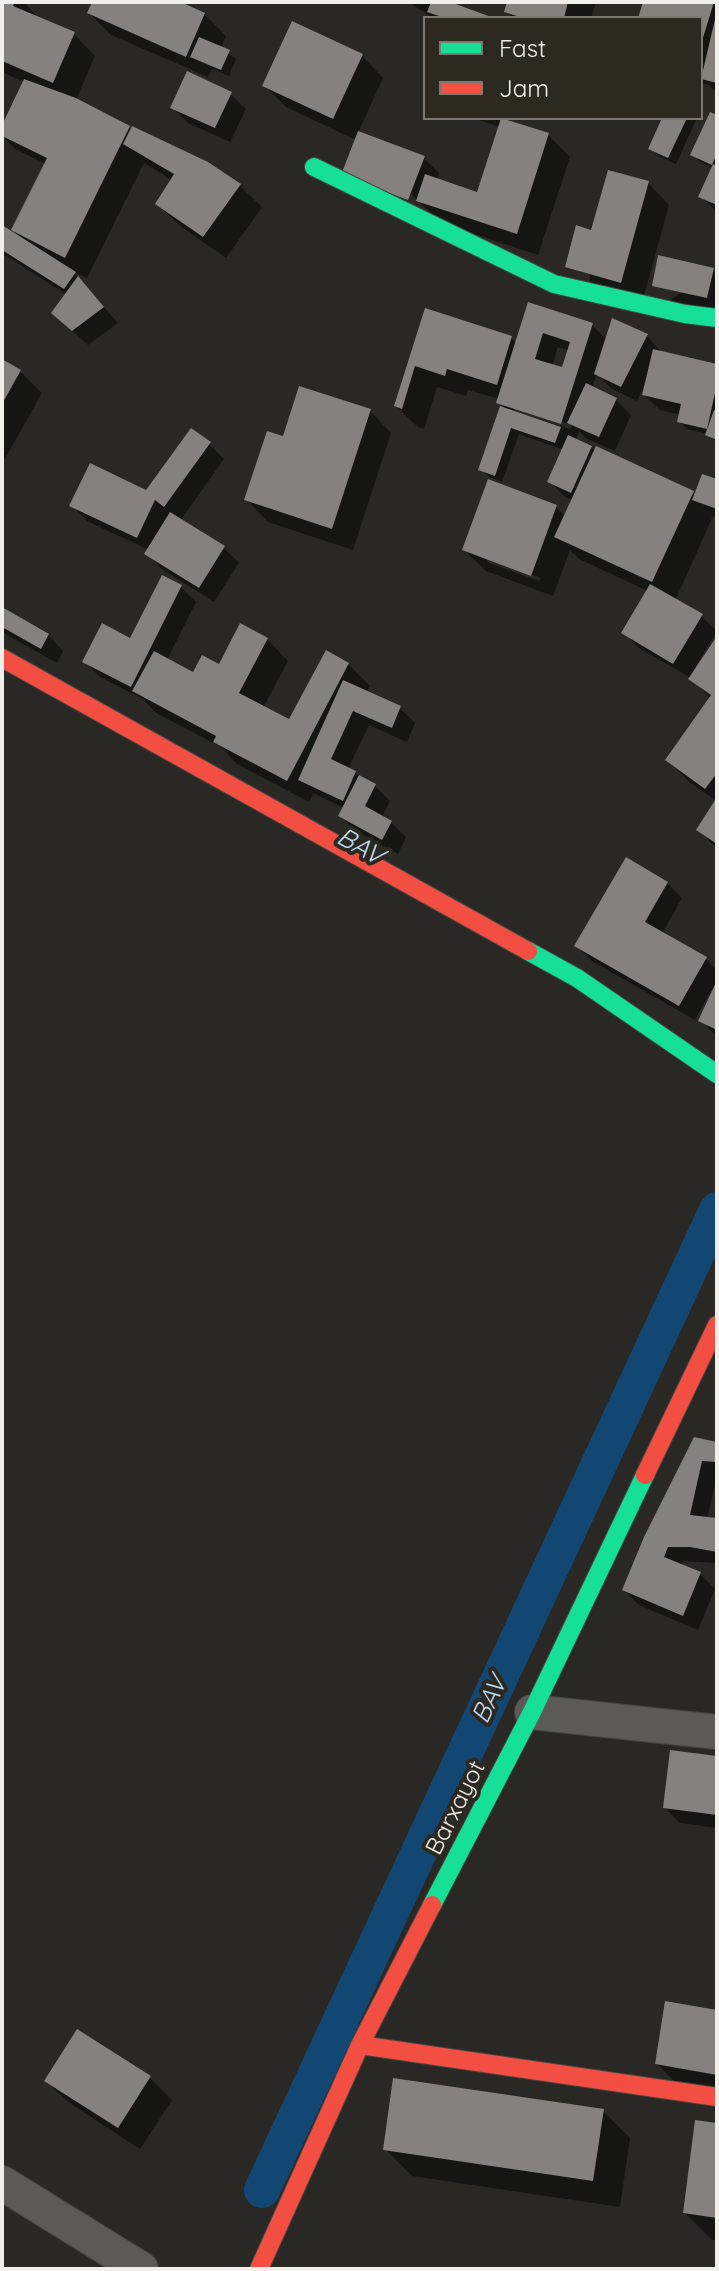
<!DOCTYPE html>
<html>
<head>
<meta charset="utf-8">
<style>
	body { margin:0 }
	#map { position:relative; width:719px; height:2271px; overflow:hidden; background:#292824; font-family:Quicksand,sans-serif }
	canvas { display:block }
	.frame { position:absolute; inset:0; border:4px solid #f1efea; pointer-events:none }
	.legend { position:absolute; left:423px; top:16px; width:280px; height:104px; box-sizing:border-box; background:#2c2921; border:2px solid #7b7871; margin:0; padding:10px 14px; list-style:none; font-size:24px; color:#f1efea }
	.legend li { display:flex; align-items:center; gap:16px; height:40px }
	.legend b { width:40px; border:2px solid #7b7871 }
</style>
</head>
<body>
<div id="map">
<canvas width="719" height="2271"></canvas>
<div class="frame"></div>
<ul class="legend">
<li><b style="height:10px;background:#16e098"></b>Fast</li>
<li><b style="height:10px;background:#f24e42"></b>Jam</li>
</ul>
</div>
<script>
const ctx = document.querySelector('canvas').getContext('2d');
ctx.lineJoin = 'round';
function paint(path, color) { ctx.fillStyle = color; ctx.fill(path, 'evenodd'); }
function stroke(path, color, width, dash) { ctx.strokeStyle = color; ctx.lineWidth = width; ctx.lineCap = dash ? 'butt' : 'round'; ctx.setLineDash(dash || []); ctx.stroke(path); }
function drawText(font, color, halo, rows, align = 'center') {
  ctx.font = font + ' Quicksand,sans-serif'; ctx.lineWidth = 8; ctx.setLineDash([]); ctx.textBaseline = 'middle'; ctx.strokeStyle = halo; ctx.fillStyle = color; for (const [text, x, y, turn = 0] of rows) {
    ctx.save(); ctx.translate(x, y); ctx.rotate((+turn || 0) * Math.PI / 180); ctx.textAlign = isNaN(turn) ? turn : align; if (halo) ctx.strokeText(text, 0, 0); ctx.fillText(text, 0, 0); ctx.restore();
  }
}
const shadow = new Path2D(`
	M2,2H24L39,19L74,34L95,56L76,100L240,186L262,207L226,258L179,225L157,204L172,180L144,163L87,278L72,271L118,323L88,345L53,313L67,295L2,253V227L21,237L14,230L46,164L15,149L2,135V129L24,82L2,72Z
	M94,2H176L204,14L226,36L221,48L236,59L229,76L212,69L208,77L111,35L89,13Z
	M408,2H445L489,18H433Z
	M509,2H596L591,18H513L507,12Z
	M645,2H717V93L709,85L701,83V18H640Z
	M362,56L383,78L358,133L424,158L439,173L437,180L479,194L500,127L473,118H511L510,123L548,135L570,157L538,255L441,223L356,140L286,107L264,85Z
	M230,94L246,109L230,142L188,123L172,107Z
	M717,117V212L700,196L714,168L700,162L693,154Z
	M664,118H697L676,164L658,156L650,148Z
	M648,183L669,205L642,303L589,288L593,232Z
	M713,269L717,273V311L669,301Z
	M529,305L592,325L607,340L613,321L647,336L662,353L717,366V443L708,434L687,429L679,421L681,415L660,410L644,395L645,385L637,401L612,389L597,374L592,388L616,400L631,415L615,451L585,438L579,431L576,441L696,496L717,481V517L713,516L675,601L701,616L717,631L696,666L699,668L717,640V848L698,830L717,801L689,782L668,760L711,699L691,678L639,648L624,632L648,591L579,559L570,550L553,596L486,571L464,550L489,482L556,507L566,517L573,500L565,497L549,481L564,450L519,434L502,482L488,476L480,469L502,406L499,399L468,390L466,396L437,387L424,429L418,427L396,406L426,311L511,338L517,344ZM558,347L569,351L563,370L552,366ZM514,406L572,425L570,429L514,411ZM487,558L541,578L539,581L487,562Z
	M2,361L20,371L42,393L2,464Z
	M370,411L391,433L353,550L268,522L247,500L284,439Z
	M209,444L224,459L180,521L224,548L239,563L214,602L162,569L147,553L149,550L87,521L72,505L147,493Z
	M163,578L181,587L196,602L167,660L194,674L220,667L267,639L288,661L263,708L290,722L348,664L370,686L366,693L400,708L415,723L407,742L369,725L348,769L375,786L390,801L382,817L391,822L406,837L398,854L356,831L340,816L344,808L313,793L309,802L237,764L221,747L156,713L143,699L100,677L85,662L131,640Z
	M2,609L48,635L63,651L57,663L2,632Z
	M667,883L682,898L662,934L706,959L717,970V1037L701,1020L712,996L709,994L695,1020L592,961L577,946Z
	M695,1439L717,1444V1475L707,1519L717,1520V1563L683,1561L681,1566L700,1574L715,1589L698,1630L639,1605L624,1590Z
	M717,1758V1828L680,1823L665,1808Z
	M717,2012V2092L679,2086L657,2064Z
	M77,2032L150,2078L172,2100L140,2149L68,2102L46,2081Z
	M603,2111L630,2138L620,2207L412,2176L385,2149Z
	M717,2125V2240H712L685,2213Z`);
const canal = new Path2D(`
	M262,2190L717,1210`);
const building = new Path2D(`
	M2,2H15L13,6L75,32L53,83L2,61Z
	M92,2H181L205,13L186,57L87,13Z
	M431,2H450L494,18H445L427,12Z
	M507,2H568L564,18H523L504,12Z
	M643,2H714L702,41L701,18H638Z
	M716,15H717V83L701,79Z
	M292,21L363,54L333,119L262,86Z
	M199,37L230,50L221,70L190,57Z
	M187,71L232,92L215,128L170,108Z
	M24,79L76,98L130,126L65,258L11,230L47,158L2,136V125Z
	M710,112L717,115V154L712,165L690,155Z
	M501,118L549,133L517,234L416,201L425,174L477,192Z
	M662,118H687L668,158L648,149Z
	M132,126L208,162L241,184L203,237L155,204L174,174L123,144Z
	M358,131L425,156L408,200L341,175Z
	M713,164L717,166V205L698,197Z
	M608,170L649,181L621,283L565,267L576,225L591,230Z
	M2,225L76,272L64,289L2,250Z
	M658,255L714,268L707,298L652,286Z
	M78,276L104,307L72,331L51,313Z
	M528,302L593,323L561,424L496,403ZM543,333L570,342L562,367L535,359Z
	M425,308L512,336L497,385L447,369L445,376L415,366L402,409L394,406Z
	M612,318L648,334L621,387L594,374Z
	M653,349L717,364V384L707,429L677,422L681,404L642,395Z
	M2,359L21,370L2,404Z
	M586,383L617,398L599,437L567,423Z
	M299,386L371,409L332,529L244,500L267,431L283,436Z
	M500,406L561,427L555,443L511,428L495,476L478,470Z
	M714,410L717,411V440L705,435Z
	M191,428L211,442L164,507L155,500L137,538L69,506L90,463L146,490Z
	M568,435L592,446L571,493L547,482Z
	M596,446L694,491L652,582L554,537Z
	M702,474L717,479V509L692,500Z
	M488,479L557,505L531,576L462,550Z
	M170,512L225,546L199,588L144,554Z
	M162,575L182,585L131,687L82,662L102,623L130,638Z
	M650,584L703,614L673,664L621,633Z
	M2,607L49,634L41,649L2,627Z
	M240,623L268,638L239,693L289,719L326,650L349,663L287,781L213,742L216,736L132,691L154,651L193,672L202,655L219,664Z
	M717,636V773L705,789L665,760L711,695L688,679Z
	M343,680L401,706L392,728L353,711L331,759L356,771L343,801L298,780Z
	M359,775L376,784L365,806L392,821L382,840L338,816Z
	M717,797V844L696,830Z
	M626,857L668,882L645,922L707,957L679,1006L574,946Z
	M717,980V1030L698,1021Z
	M694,1437L717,1442V1462L702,1461L690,1515L717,1518V1552L690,1547H668L664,1557L701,1572L683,1616L622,1590L644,1537Z
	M670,1750L717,1756V1815L663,1808Z
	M665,2001L717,2010V2075L655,2064Z
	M77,2029L151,2076L118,2128L44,2081Z
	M393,2078L604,2109L593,2181L383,2150Z
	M695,2120L717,2123V2218L683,2213Z`);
const street = new Path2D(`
	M532,1712L717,1732
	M2,2183L141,2269`);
const fast = new Path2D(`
	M314,167L554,284L685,314L717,318
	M528,951L577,978L717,1074
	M432,1905L532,1712L645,1475`);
const jam = new Path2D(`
	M2,658L528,951
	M645,1475L717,1325
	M360,2045L717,2097
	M259,2269L360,2045L432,1905`);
const streetNames = [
	["Barxayot",456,1808,-63]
];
const waterNames = [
	["BAV",360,847,29],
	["BAV",490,1700,-65]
];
paint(shadow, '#0007');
stroke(canal, '#134773', 36);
paint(building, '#84817e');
stroke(street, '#474541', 36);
stroke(fast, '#474541', 20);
stroke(jam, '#474541', 20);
stroke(street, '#5c5a57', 34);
stroke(fast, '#16e098', 18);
stroke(jam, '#f24e42', 18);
drawText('24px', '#f1efea', '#2c2921', streetNames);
drawText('italic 26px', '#bbd8f6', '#2c2921', waterNames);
</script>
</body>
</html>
